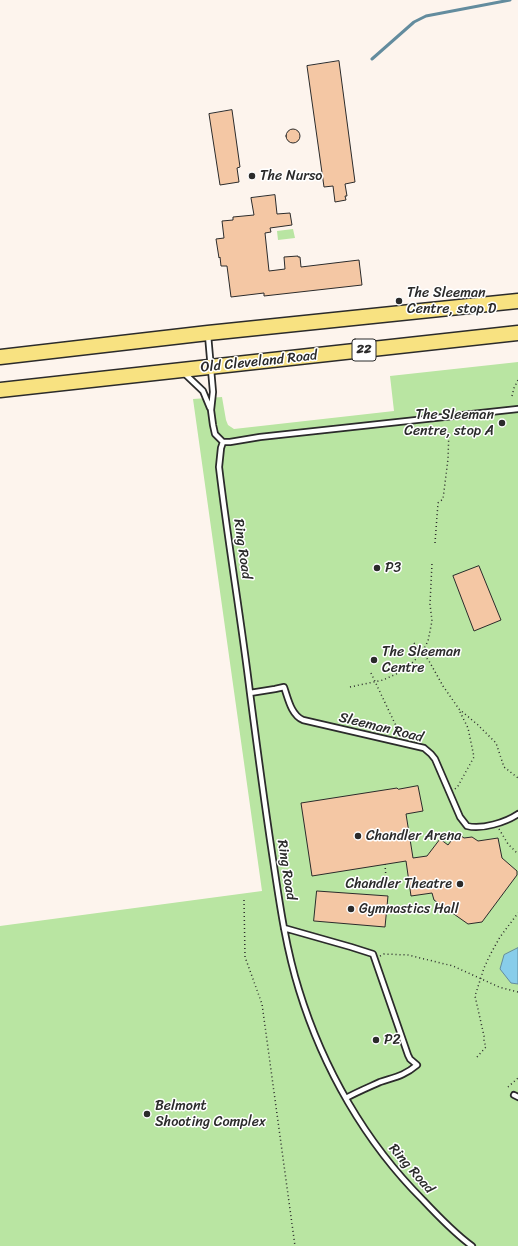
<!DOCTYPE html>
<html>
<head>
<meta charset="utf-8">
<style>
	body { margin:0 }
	canvas { display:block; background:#fdf4ed }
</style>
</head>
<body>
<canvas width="518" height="1246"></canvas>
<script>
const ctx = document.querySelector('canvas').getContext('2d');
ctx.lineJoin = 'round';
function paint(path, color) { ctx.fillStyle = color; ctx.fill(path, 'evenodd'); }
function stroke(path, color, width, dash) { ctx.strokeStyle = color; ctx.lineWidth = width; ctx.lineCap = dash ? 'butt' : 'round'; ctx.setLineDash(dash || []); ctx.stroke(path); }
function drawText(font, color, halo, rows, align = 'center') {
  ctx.font = font + ' Sriracha,sans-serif'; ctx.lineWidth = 3; ctx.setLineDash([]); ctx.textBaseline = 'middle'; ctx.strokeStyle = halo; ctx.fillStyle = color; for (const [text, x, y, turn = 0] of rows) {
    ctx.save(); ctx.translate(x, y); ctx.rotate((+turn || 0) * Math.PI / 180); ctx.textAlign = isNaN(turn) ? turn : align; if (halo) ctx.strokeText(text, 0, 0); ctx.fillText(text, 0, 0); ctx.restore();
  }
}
const green = new Path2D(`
	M293,229L295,238L278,240L277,231Z
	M518,362V1246H0V926L262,891L193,399L222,397L226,420L228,425L234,429L394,411L390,376Z`);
const water = new Path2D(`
	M518,948V984L511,983L500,969L504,955Z`);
const stream = new Path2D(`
	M372,59L414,22L426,16L510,0`);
const building = new Path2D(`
	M339,61L355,182L345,184L347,196H345L346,200L335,202L333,186L324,187L307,66Z
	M232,110L240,167L237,168L239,182L220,185L209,114Z
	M286 136a7 7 0 1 1 14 0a7 7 0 1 1-14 0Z
	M275,195L277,214L290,213L292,225L270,228L271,232L265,233L269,271L285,269L284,257L298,256V257H300L301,267L359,260L362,285L264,296V293L231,297L227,266H221L220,257L219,258L216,239L224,238L222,221L233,220V217L254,215L251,198Z
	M479,566L501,620L474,631L453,576Z
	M418,786L423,811L406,814L413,858L427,856L440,839L448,845L457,833L464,838L472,837L478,841L498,838L502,858L517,871V875L482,922L468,924L434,900L432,893L411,896L406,861L312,876L301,803L397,788L398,789Z
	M317,891L388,896L385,927L314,921Z`);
const path = new Path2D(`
	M512,396L514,388L518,380
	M435,543L438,503L443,499L448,459L449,430
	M414,643L429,661L443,686L459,709L478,725L496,743L504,767L518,778
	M371,673L397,728L398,735
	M350,687L383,680L405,670L422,653L428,641L432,621L430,604L432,563
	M455,789L458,786L474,757L468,728L459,710
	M499,829L508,844L518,854
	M385,864L386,878
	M244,900L245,957L262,1004L295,1246
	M380,956L384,954L408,955L453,966L499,987L518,992
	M477,1057L486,1047L484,1041V1036L475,996L484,968L490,955L500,937L518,913
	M508,1087L518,1078`);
const service = new Path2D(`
	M208,335L213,392L211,410L213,425L215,434L223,442H230L260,437L518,409
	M183,372L203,391L210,408
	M223,442L221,448L219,467C228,543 241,618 250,693C257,747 264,800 272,853C279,899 285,945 299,990C323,1068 365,1142 423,1200C438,1216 454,1233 472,1246
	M250,693L275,689L284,687C288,698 291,715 303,720L424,748L431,754L435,759L460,817L467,826C482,830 506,822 518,814
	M284,928L351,947L373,954L408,1055L410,1059L417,1065C404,1076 395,1077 380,1082C369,1087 357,1092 346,1098
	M514,1095L518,1097`);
const trunk = new Path2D(`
	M0,357L208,333L518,301
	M0,390L518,333`);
const markers = [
	[252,176,4,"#2b2b2b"],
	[399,301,4,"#2b2b2b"],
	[502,423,4,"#2b2b2b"],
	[377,568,4,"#2b2b2b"],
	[374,660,4,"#2b2b2b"],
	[358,836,4,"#2b2b2b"],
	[460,884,4,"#2b2b2b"],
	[351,909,4,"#2b2b2b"],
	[376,1040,4,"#2b2b2b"],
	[147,1114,4,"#2b2b2b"]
];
const shields = [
	[364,350,24]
];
const shieldNames = [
	["22",364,350]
];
const poiNames = [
	["The Nurso",260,176],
	["The Sleeman",407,293],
	["Centre, stop D",407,309],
	["The Sleeman",494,415,"right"],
	["Centre, stop A",494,431,"right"],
	["P3",385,568],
	["The Sleeman",382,652],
	["Centre",382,668],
	["Chandler Arena",366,836],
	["Chandler Theatre",452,884,"right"],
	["Gymnastics Hall",359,909],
	["P2",384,1040],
	["Belmont",155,1106],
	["Shooting Complex",155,1122]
];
const streetNames = [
	["Old Cleveland Road",259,362,-6],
	["Ring Road",242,549,82],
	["Sleeman Road",381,728,14],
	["Ring Road",286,870,81],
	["Ring Road",411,1169,49]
];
paint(green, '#b9e5a2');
paint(water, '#88cdea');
stroke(water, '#638c9e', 1);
stroke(stream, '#638c9e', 3);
paint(building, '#f4c7a4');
stroke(building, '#2b2b2b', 1);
stroke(service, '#2b2b2b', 8);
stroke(trunk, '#2b2b2b', 17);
stroke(path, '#2b2b2b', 1.5, [1, 3]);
stroke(service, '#fff', 4.5);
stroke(trunk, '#f8e281', 14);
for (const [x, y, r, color] of markers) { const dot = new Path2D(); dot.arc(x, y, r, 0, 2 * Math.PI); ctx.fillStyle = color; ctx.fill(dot); stroke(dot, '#fff', 1.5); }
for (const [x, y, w] of shields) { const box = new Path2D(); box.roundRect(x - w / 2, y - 11, w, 22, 3); ctx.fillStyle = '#fff'; ctx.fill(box); stroke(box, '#2b2b2b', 1); }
drawText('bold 13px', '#2b2b2b', null, shieldNames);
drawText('14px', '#2b2b2b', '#fff', poiNames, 'left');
drawText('14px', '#2b2b2b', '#fff', streetNames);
</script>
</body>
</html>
